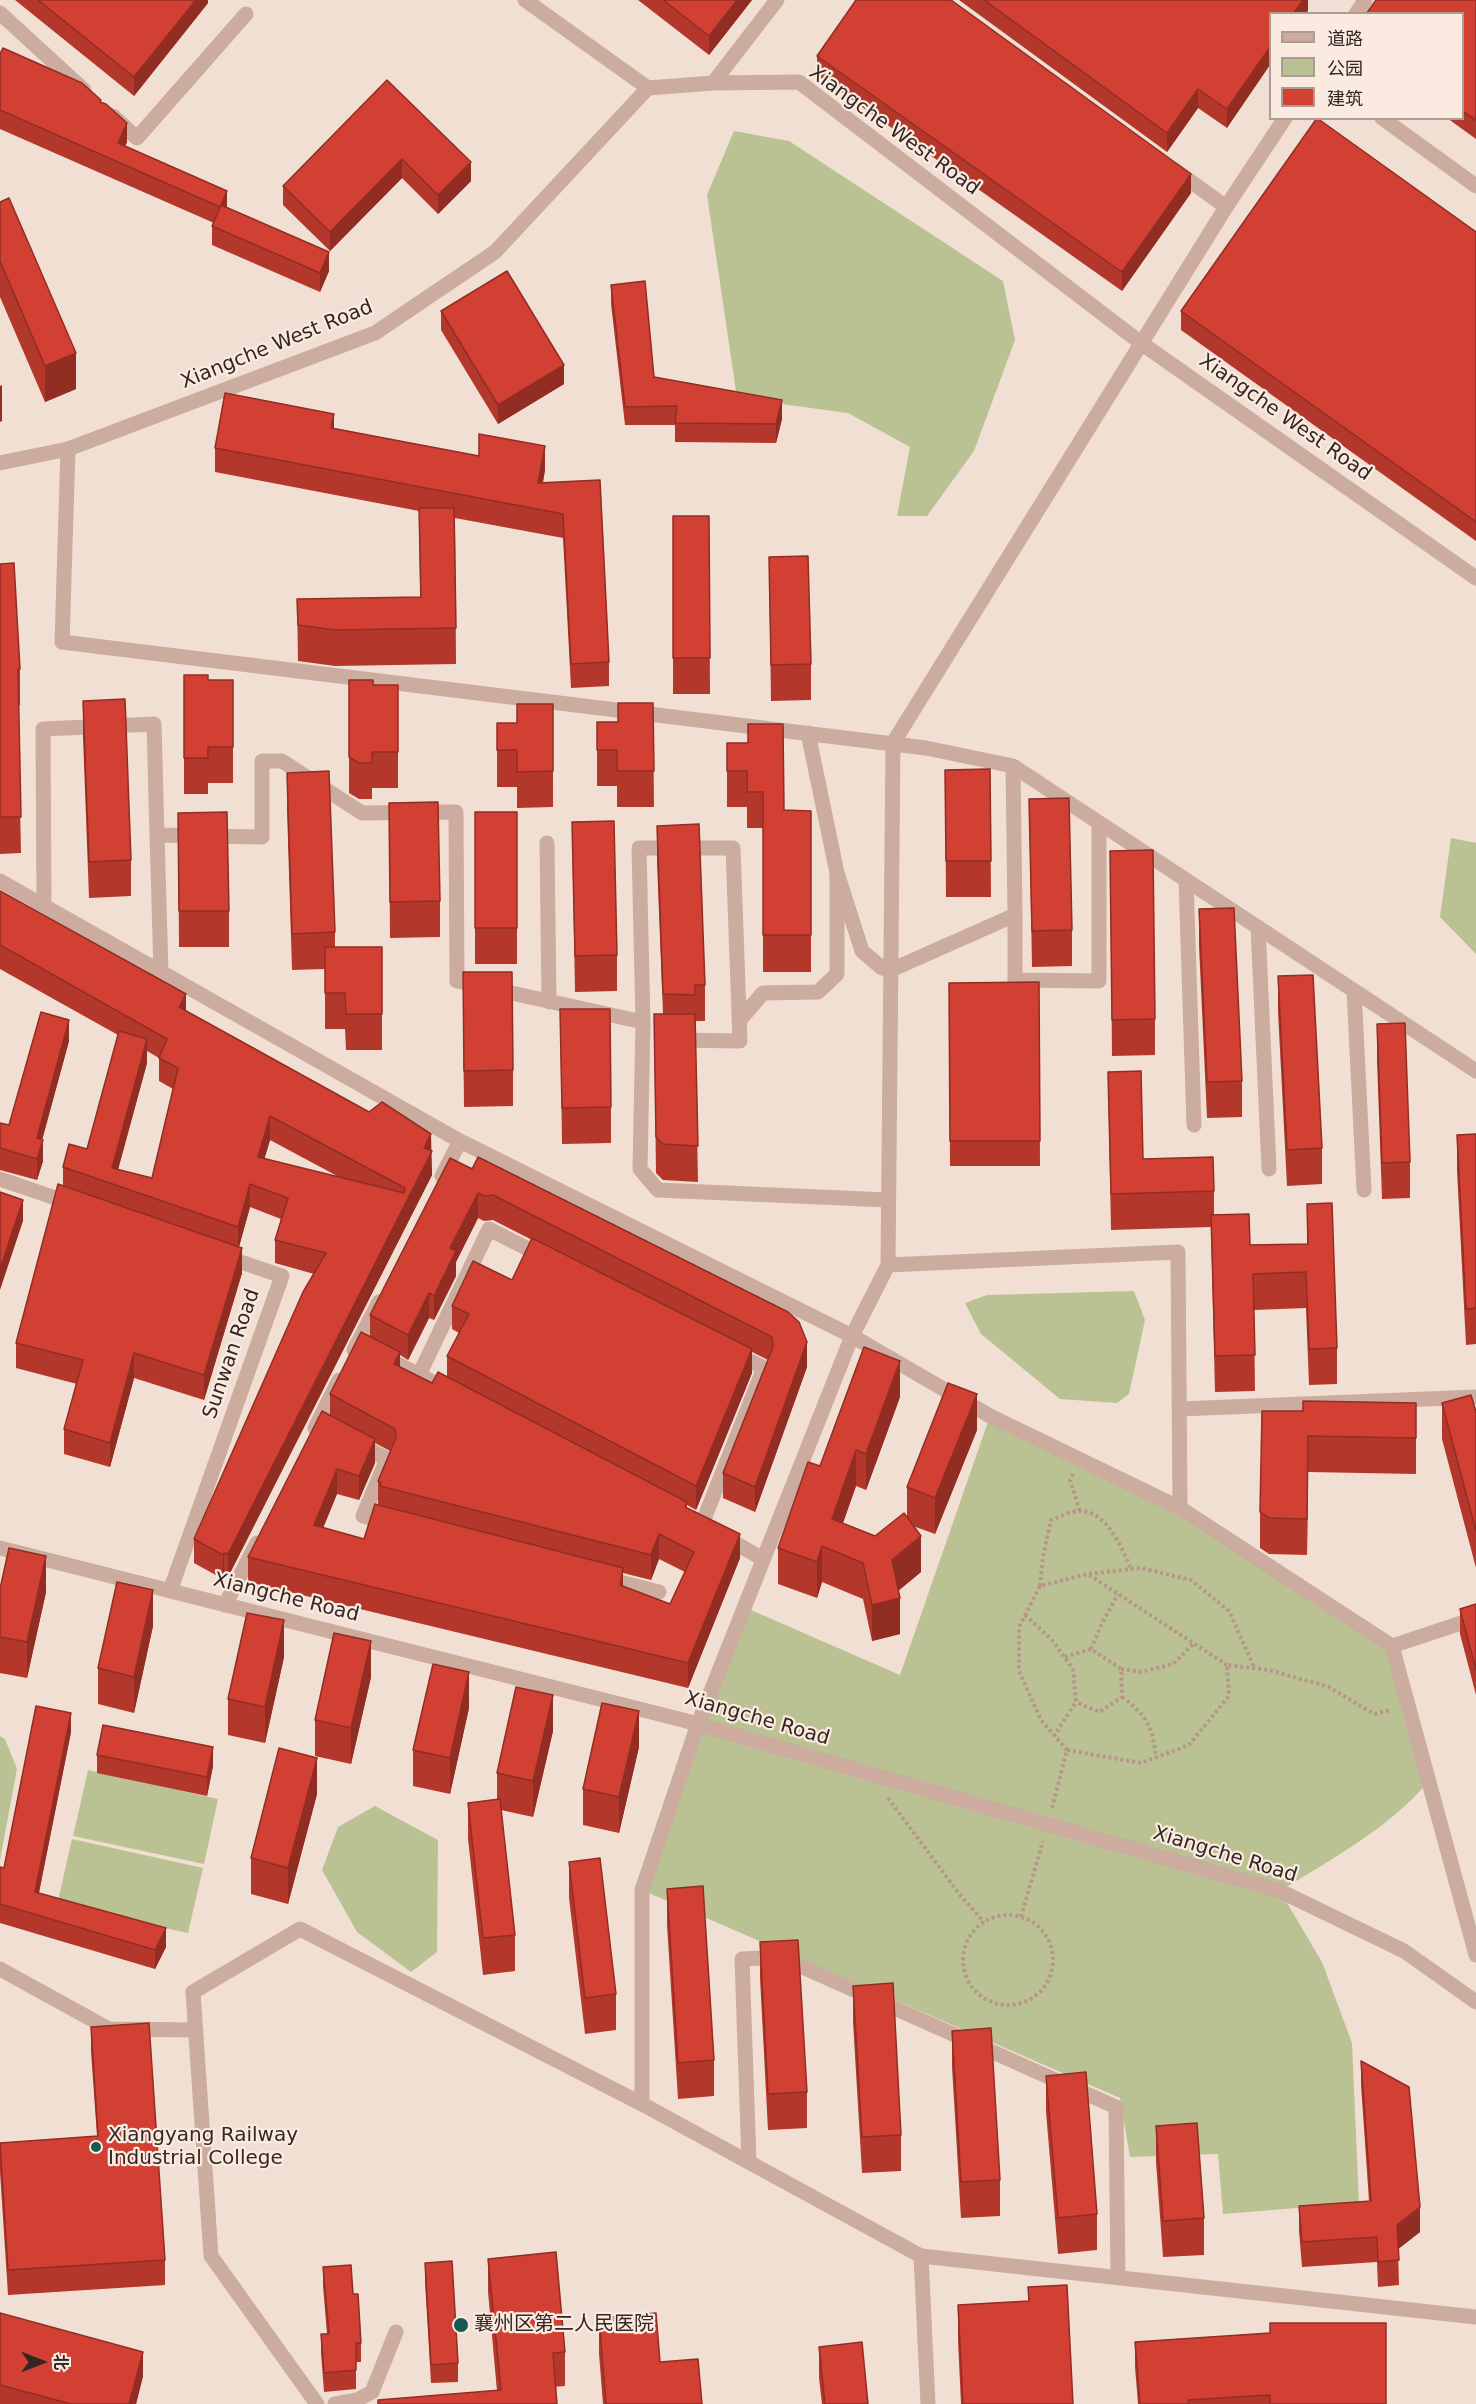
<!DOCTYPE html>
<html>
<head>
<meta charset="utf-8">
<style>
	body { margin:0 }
	#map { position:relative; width:1476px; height:2404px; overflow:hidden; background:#f2dfd4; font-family:"DejaVu Sans","Noto Sans SC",sans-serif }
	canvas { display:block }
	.legend { position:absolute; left:1269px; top:12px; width:195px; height:108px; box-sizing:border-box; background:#faeae0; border:2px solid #ab9c94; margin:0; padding:8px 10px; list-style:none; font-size:18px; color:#342623 }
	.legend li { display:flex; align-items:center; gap:12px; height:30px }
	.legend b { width:30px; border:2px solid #ab9c94 }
	.north { position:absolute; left:12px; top:2332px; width:60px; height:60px; -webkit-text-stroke:4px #faeae0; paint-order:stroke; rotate:90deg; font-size:16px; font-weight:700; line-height:24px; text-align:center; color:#342623 }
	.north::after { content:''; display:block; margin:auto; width:21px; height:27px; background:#342623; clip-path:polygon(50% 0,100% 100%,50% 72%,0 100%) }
</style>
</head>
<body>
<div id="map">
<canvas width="1476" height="2404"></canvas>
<ul class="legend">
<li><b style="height:8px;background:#cbac9f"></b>道路</li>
<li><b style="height:16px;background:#bac293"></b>公园</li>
<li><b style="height:16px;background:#d14033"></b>建筑</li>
</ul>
<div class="north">北</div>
</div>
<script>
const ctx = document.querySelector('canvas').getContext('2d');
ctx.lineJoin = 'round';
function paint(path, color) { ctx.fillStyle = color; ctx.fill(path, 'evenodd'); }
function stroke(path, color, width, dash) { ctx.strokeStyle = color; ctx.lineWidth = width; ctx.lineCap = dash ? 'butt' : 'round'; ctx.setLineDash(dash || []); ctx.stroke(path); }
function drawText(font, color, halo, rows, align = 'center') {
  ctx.font = font + ' "DejaVu Sans","Noto Sans SC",sans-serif'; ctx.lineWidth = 4.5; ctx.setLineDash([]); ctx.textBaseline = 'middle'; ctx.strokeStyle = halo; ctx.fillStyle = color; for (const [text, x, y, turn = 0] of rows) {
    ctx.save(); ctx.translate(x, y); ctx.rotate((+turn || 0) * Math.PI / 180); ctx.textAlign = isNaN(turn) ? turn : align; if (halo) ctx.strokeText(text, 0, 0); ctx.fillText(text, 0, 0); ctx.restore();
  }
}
const green = new Path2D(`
	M734,131L789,141L1003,281L1015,340L974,451L927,516H897L910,447L848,413L737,398L707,195Z
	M1451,838L1476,843V954L1440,917Z
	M1134,1291L1145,1320L1129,1394L1117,1403L1060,1399L981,1334L965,1303L987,1295Z
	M990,1416L1180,1508L1392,1646L1429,1781C1388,1829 1333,1858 1280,1891L1322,1962L1352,2043L1359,2203L1223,2214L1218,2154L1130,2157L1120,2098L642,1890L744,1607L900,1675Z
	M0,1736L5,1739L17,1769L0,1860Z
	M88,1770L218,1799L204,1864L73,1836Z
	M375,1806L438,1840L437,1952L411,1972L357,1932L322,1870L338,1827Z
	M72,1839L203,1868L188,1933L57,1905Z`);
const path = new Path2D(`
	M1073,1474L1070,1480L1080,1511
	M1089,1575L1227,1665
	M1040,1586L1043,1557L1051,1520C1059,1517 1071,1511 1079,1511C1107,1510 1122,1549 1131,1569
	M1025,1615L1052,1640L1073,1669L1076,1702L1054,1736
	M1091,1649L1102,1623L1118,1594
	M1065,1657L1091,1649L1121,1669L1122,1697L1099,1712L1076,1702
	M1121,1669L1141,1672L1173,1664L1194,1643
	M1122,1697C1147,1715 1153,1728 1156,1758
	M1067,1750L1041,1720L1019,1671V1627L1040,1586L1088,1574L1141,1568L1191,1580L1229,1611L1254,1667
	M888,1798L960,1895L984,1922
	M1052,1808L1067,1750L1141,1763L1189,1745L1229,1696L1227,1665L1269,1670L1329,1687L1374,1714L1390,1710
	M963 1960a45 45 0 1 1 90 0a45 45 0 1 1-90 0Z
	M1021,1917L1043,1841`);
const minor = new Path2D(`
	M525,0L648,88
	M0,13L84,90
	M1356,14L1365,0
	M713,83L777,0
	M113,116L137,138L246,14
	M1382,118L1476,186
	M1175,170L1226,207L1285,118
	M1226,207L893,743L888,1265L852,1336L698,1724L642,1890V2104L921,2256L1476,2317
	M68,449L62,642L926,748L1013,766L1476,1071
	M0,463L68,449L375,333L495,252L648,88L713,83L799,82L1141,343L1476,578
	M157,835L161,972
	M547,843L549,1002
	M837,873L862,951L882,968L891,970L1015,915L1013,766
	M1186,880L1194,1125
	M0,881L460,1141L852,1336L990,1416L1180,1508L1392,1646L1476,1955
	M44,906L43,729L154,724L157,835L262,837V761H282L362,813L456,812L457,981L643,1022L640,1169L658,1190L888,1200
	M1015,915V980L1099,981V823
	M1258,927L1269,1169
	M1354,991L1364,1190
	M739,1021L763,993L818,992L837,974V873L808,733
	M643,1022L639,848H733L740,1041L676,1040
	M442,1176L460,1141
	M0,1179L73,1204
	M888,1265L1178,1252L1180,1508
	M354,1350L379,1302
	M382,1356L448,1390
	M419,1375L489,1229L544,1257
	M1180,1409L1476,1397
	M315,1428L339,1380
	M356,1443L387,1459L363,1516L389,1522
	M702,1524L764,1368L734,1353
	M721,1535L763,1559
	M0,1548L683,1720L1280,1891L1404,1951L1476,2002
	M604,1578L659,1592
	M170,1591L282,1276L223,1256
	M225,1605L257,1543
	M1392,1646L1476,1618
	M0,1969L109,2029L196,2030
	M749,2162L742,1959L780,1957L1116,2107L1118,2278
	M921,2256L928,2404
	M317,2404L211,2256L193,1992L300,1929L642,2104
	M335,2404L357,2400L372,2392L396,2332`);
const wall = new Path2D(`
	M15,0H208V3L134,96Z
	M638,0H752L709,55Z
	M959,0H1308V10L1306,14H1270L1227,128L1198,108L1167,152Z
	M1476,0V139L1447,118H1462V14Z
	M0,54L101,102L127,142L125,146L227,207L329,271L320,292L212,245V226L214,223L0,129Z
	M817,56L1191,193L1122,291L817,75Z
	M387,80L471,181L438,214L402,178L330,251L283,205V186Z
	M0,202L76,389L45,402L0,297Z
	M1476,232V541L1181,330V311Z
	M611,285L654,377L782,419L776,443L675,442V425H625L611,304Z
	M441,311L564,384L498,424L441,330Z
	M334,428L545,470L543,483L600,480L609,662V686L571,688L563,538L455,518L456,664L335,666L298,661L297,599L420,598L419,511L215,472V448Z
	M673,516H709L710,694H673Z
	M769,557L811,664V700L771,701Z
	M0,564L20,669V705H18L21,853L0,854Z
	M184,675L208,680H233V783H208V794H184Z
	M349,680L373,685H398V788H372V799H359L349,793Z
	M83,701L131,860V896L89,898L83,737Z
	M653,703L654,807H617V786H597V722H618Z
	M553,704V807L517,808V787H497V723H517Z
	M727,743L784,810L811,811V972H763V828H747V807H727Z
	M990,769L991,897H946L945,770Z
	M287,773L335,932V947H382V1050H346L345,1029H325V969L292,970L287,809Z
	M1029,799L1072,930V966L1032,967Z
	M389,803L440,901V937L390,938Z
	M475,812H517V964H475Z
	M178,813L229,911V947H179Z
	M572,822L617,955V991L575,992Z
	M657,826L705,985V1021H695L698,1182L663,1180L656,1173L654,1014H663L657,862Z
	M1110,851L1155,1019V1055L1112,1056Z
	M0,891L186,1011L431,1151L432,1175L228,1577L224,1576L223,1579L194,1563V1539L314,1274L275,1263V1240L281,1219L250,1207L239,1247L242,1273L204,1400L134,1378L110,1467L64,1454V1429L77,1384L16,1368V1343L63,1186V1167L87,1149L118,1035L0,969ZM147,1051L159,1058V1081L173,1089L152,1178L118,1170L147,1063ZM270,1140L339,1177L264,1159Z
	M1199,909L1242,1081V1117L1207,1118L1199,946Z
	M1278,976L1322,1148V1184L1287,1186L1278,1012Z
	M1039,982L1040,1166H950L949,983Z
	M463,1009L513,1070V1106L464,1107Z
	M560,1009L611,1107V1143L562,1144Z
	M1377,1024L1410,1162V1198L1382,1199L1377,1060Z
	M69,1041L42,1139L43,1161L37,1180L0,1170V1123L9,1125Z
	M1108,1072L1143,1159L1214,1191V1215L1250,1245L1307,1244V1204L1337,1348V1384L1309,1385L1306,1308L1254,1310L1255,1391L1215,1392L1211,1227L1111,1230Z
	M1476,1134V1344L1466,1345L1457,1171V1135Z
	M450,1158L788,1312L807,1367L755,1512L723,1498V1473L768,1360L752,1352V1373L696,1510L687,1505V1508L740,1558L688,1688L248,1582V1557L330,1416V1394L370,1337V1315ZM478,1218L484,1221L493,1220L532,1240L512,1280L452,1306V1329L459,1333L447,1356V1377L432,1383L400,1367V1355L408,1360L429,1318L434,1320L456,1276V1262ZM375,1443L390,1451L378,1481V1505L364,1539L323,1528L337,1494L359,1500L375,1463ZM659,1559L685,1572L670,1604L623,1587V1573L651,1580Z
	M900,1397L866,1490L856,1486L843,1523L875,1536L907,1517V1487L977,1430L935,1534L913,1526L921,1572L898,1591L900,1634L872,1641L863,1599L822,1582L817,1598L778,1584V1548L820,1466Z
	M1416,1403V1474L1308,1472L1307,1555L1269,1554L1260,1548V1512L1303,1411Z
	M1442,1403L1476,1412V1568L1442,1439Z
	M0,1589L46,1592L27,1678L0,1673Z
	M1476,1604V1695L1460,1634V1609Z
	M153,1626L134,1713L98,1704V1668Z
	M284,1657L265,1743L228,1735V1699Z
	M371,1677L351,1764L315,1756V1720Z
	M469,1708L450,1794L413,1786V1750Z
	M553,1731L533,1817L501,1810L515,1935V1971L483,1975L468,1839V1803L497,1799V1773Z
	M71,1732L39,1893L166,1947L155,1969L0,1923V1867L4,1868Z
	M639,1747L619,1833L583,1825V1789Z
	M97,1755L213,1766L207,1796L97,1773Z
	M317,1794L288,1904L251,1894V1858Z
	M569,1862L616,1994V2030L585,2034L569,1898Z
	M667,1889L714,2060V2096L678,2099L667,1925Z
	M760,1942L807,2092V2128L768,2130L760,1978Z
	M853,1986L901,2135V2171L862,2173L853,2022Z
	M91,2027L165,2260V2285L8,2295L0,2172V2143L97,2136L91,2052Z
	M952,2031L1000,2180V2216L961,2218L952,2067Z
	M1361,2061L1420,2232L1398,2249L1399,2285L1378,2287L1377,2262L1302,2267L1299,2231V2206L1369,2201L1361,2085Z
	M1046,2076L1097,2214V2250L1058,2254L1046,2112Z
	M1156,2126L1204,2218V2255L1163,2257L1156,2162Z
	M488,2259L565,2352V2386L497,2391L488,2292Z
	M425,2263L458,2363V2382L431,2383L425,2282Z
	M323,2267L353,2294L361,2343V2362H356V2389L324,2392L321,2353V2334H327L323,2286Z
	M1028,2287L1073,2404H961L958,2341V2305L1028,2301Z
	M0,2313L143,2376L136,2404H0Z
	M599,2318L660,2362L702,2404H603L599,2354Z
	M1135,2342L1386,2404H1138L1135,2367Z
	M819,2347L868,2404H822L819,2378Z`);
const shadedWall = new Path2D(`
	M196,0H208V3L134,96V77Z
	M737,0H752L709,55V36Z
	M1303,0H1308V10L1306,14H1293Z
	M1270,47V65L1227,128V109Z
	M1198,89V108L1167,152V133Z
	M127,123V142L118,162V143Z
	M402,159V178L330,251V232Z
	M471,162V181L438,214V195Z
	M1191,174V193L1122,291V272Z
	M227,191V210L220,207Z
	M329,252V271L320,292V273Z
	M76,353V389L45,402V366Z
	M564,365V384L498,424V405Z
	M2,385V421L0,422V386Z
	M782,400V419L776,443V424Z
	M334,414V438L331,428Z
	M545,446V470L538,507V483Z
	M186,994V1018L179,1007Z
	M69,1020V1041L37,1159V1138Z
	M147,1039V1063L114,1184L112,1168Z
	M270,1116V1140L258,1181V1157Z
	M431,1134L432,1175L228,1577V1554L424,1166V1148Z
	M43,1140V1161L37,1180V1159Z
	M250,1184V1207L238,1250V1227Z
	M478,1193V1218L456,1262V1276L434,1320V1296L450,1248Z
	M23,1200V1221L0,1290V1269Z
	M242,1248V1273L204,1400V1375Z
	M429,1293V1318L408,1360V1335Z
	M807,1342V1367L755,1512V1487Z
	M752,1349V1373L696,1510V1486Z
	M400,1352V1377L394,1364Z
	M134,1353V1378L110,1467V1443Z
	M900,1361V1397L866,1490V1454Z
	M977,1394V1430L935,1534V1498Z
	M1308,1436V1472L1307,1555V1519Z
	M375,1439V1463L359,1500V1476Z
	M856,1450V1486L833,1551L832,1519Z
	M337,1469V1494L314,1550V1525Z
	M659,1534V1559L651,1580V1555Z
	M740,1534V1558L688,1688V1663Z
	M921,1536V1572L892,1596V1560Z
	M822,1546V1582L817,1598V1562Z
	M224,1553V1576L223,1579V1555Z
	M46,1556V1592L27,1678V1642Z
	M623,1568V1593L620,1585Z
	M153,1590V1626L134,1713V1677Z
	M900,1598V1634L872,1641V1605Z
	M284,1620V1657L265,1743V1707Z
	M371,1641V1677L351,1764V1728Z
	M469,1672V1708L450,1794V1758Z
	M553,1695V1731L533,1817V1781Z
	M639,1711V1747L619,1833V1797Z
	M71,1713V1732L35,1911V1892Z
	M213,1747V1766L207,1796V1777Z
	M317,1758V1794L288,1904V1868Z
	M166,1928V1947L155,1969V1950Z
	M1420,2207V2232L1397,2250V2225Z
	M143,2352V2376L136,2404H129Z`);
const building = new Path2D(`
	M38,0H196L134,77Z
	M663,0H737L709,36Z
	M856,0H951L1191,174L1122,272L817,56Z
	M984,0H1303L1293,14H1270V47L1227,109L1198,89L1167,133Z
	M1376,0H1476V120L1462,111V14H1366Z
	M3,48L82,83L101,100L100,102L106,104L127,123L118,143L227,191L220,207L0,110V54Z
	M387,80L471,162L438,195L402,159L330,232L283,186Z
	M1317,118L1476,232V522L1181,311Z
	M9,198L76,353L45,366L0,261V202Z
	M221,205L329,252L320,273L212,226Z
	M507,271L564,365L498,405L441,311Z
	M645,281L654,377L782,400L776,424L675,423L677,406L625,407L611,285Z
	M225,393L334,414L331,428L479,456V434L545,446L538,483L600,480L609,662L571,664L563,514L215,448Z
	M419,508H454L456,628L335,630L298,625L297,599L421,597Z
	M673,516H709L710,658H673Z
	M808,556L811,664L771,665L769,557Z
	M14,563L20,669H18L21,817H0V564Z
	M184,675H208V680H233V747H208V758H184Z
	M349,680H373V685H398V752H372V763H359L349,757Z
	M125,699L131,860L89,862L83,701Z
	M618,703H653L654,771H617V750H597V722H618Z
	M517,704H553V771L517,772V750H497V723H517Z
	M748,724H783L784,810L811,811V935H763V792H747V771H727V743H748Z
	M990,769L991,861H946L945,770Z
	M329,771L335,932L292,934L287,773Z
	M1069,798L1072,930L1032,931L1029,799Z
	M438,802L440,901L390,902L389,803Z
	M227,812L229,911H179L178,813Z
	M475,812H517V928H475Z
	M614,821L617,955L575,956L572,822Z
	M699,824L705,985H695V995L663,994L657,826Z
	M1153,850L1155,1019L1112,1020L1110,851Z
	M0,891L186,994L179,1007L369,1112L382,1102L431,1134L424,1148L432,1151L228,1554L224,1553L223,1555L194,1539L303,1292L326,1253L275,1240L288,1198L250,1184L238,1227L63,1167L69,1144L87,1149L119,1031L147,1039L112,1168L152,1178L178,1068L159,1058L167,1039L0,945ZM270,1116L405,1188L404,1193L258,1157Z
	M1234,908L1242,1081L1207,1082L1199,909Z
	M325,947H382V1014H346L345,993H325Z
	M463,972H512L513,1070L464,1071Z
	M1313,975L1322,1148L1287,1150L1278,976Z
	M1039,982L1040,1141H950L949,983Z
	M560,1009H610L611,1107L562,1108Z
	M41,1012L69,1020L37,1138L43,1140L37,1159L0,1148V1123L9,1125Z
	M654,1014H695L698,1146L663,1144L656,1137Z
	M1405,1023L1410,1162L1382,1163L1377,1024Z
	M1141,1071L1143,1159L1213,1157L1214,1191L1111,1194L1108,1072Z
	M1476,1134V1308L1466,1309L1457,1135Z
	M478,1157L788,1312L799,1322L807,1342L755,1487L723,1473L773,1347L772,1337L493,1195L484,1196L478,1193L450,1248L456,1251L434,1296L429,1293L408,1335L370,1315L450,1158L472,1169Z
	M58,1184L242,1248L204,1375L134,1353L110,1443L64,1429L83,1360L16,1343Z
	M0,1192L23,1200L0,1269Z
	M1332,1203L1337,1348L1309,1349L1306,1272L1253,1274L1255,1355L1215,1356L1211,1215L1249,1214L1250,1245L1308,1244L1307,1204Z
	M532,1238L752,1349L696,1486L447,1356L469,1314L452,1306L473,1261L512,1280Z
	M361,1332L400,1352L394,1364L432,1383L438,1372L687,1502L685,1507L740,1534L688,1663L248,1557L322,1411L375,1439L359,1476L337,1469L314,1525L364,1539L375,1504L623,1568L620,1585L670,1604L694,1552L659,1534L651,1555L380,1486L381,1482L378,1481L396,1438L395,1429L330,1394Z
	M864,1347L900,1361L866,1454L856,1450L832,1519L875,1536L904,1513L921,1536L892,1560L900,1598L872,1605L863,1563L822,1546L817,1562L778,1548L808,1462L820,1466Z
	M948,1383L977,1394L935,1498L907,1487Z
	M1471,1395L1476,1412V1531L1442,1403Z
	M1303,1401L1416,1403V1438L1308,1436L1307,1519L1269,1518L1260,1512L1262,1411H1303Z
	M9,1548L46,1556L27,1642L0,1637V1589Z
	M117,1582L153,1590L134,1677L98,1668Z
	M1476,1604V1670L1460,1609Z
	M247,1613L284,1620L265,1707L228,1699Z
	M334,1633L371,1641L351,1728L315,1720Z
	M433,1664L469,1672L450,1758L413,1750Z
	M516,1687L553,1695L533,1781L497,1773Z
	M602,1703L639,1711L619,1797L583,1789Z
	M36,1706L71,1713L35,1892L166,1928L155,1950L0,1904V1867L4,1868Z
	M103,1725L213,1747L207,1777L97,1755Z
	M279,1748L317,1758L288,1868L251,1858Z
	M500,1799L515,1935L483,1938L468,1803Z
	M600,1858L616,1994L585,1998L569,1862Z
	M703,1886L714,2060L678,2063L667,1889Z
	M798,1940L807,2092L768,2094L760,1942Z
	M893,1983L901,2135L862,2137L853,1986Z
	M149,2023L165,2260L8,2270L0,2143L98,2136L91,2027Z
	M991,2028L1000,2180L961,2182L952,2031Z
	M1361,2061L1409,2087L1420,2207L1397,2225L1399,2260L1378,2262L1377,2237L1302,2242L1299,2206L1371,2201Z
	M1086,2072L1097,2214L1058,2218L1046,2076Z
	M1197,2123L1204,2218L1163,2221L1156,2126Z
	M556,2252L565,2352L553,2353L557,2404H378V2400L501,2390L488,2259Z
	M452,2261L458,2363L431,2365L425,2263Z
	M351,2265L353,2294H358L361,2343H356V2370L324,2373L321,2334H329L323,2267Z
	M1067,2285L1073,2404H963L958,2305L1029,2301L1028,2287Z
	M0,2313L143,2352L129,2404H71L0,2385Z
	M656,2313L660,2362L698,2359L702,2404H606L599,2318Z
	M1270,2323H1386V2404H1270V2395L1188,2400L1189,2404H1140L1135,2342L1270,2333Z
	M862,2342L868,2404H825L819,2347Z`);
const markers = [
	[96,2147,6,"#165852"],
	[461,2325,8,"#165852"]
];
const streetNames = [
	["Xiangche West Road",894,131,36],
	["Xiangche West Road",277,345,-22],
	["Xiangche West Road",1285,418,35],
	["Sunwan Road",232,1354,-71],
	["Xiangche Road",286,1598,14],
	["Xiangche Road",757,1719,16],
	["Xiangche Road",1225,1855,17]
];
const poiNames = [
	["Xiangyang Railway",108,2136],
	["Industrial College",108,2159],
	["襄州区第二人民医院",474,2325]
];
paint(green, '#bac293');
stroke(path, '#b79689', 4, [3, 3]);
stroke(minor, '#cbac9f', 15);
paint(wall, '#b4372c');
paint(shadedWall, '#922d24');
paint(building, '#d14033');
stroke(building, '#922d24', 1.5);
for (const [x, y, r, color] of markers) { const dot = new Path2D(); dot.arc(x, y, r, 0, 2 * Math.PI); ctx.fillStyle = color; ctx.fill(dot); stroke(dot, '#faeae0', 2); }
drawText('20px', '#342623', '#faeae0', streetNames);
drawText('20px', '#342623', '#faeae0', poiNames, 'left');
</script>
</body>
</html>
